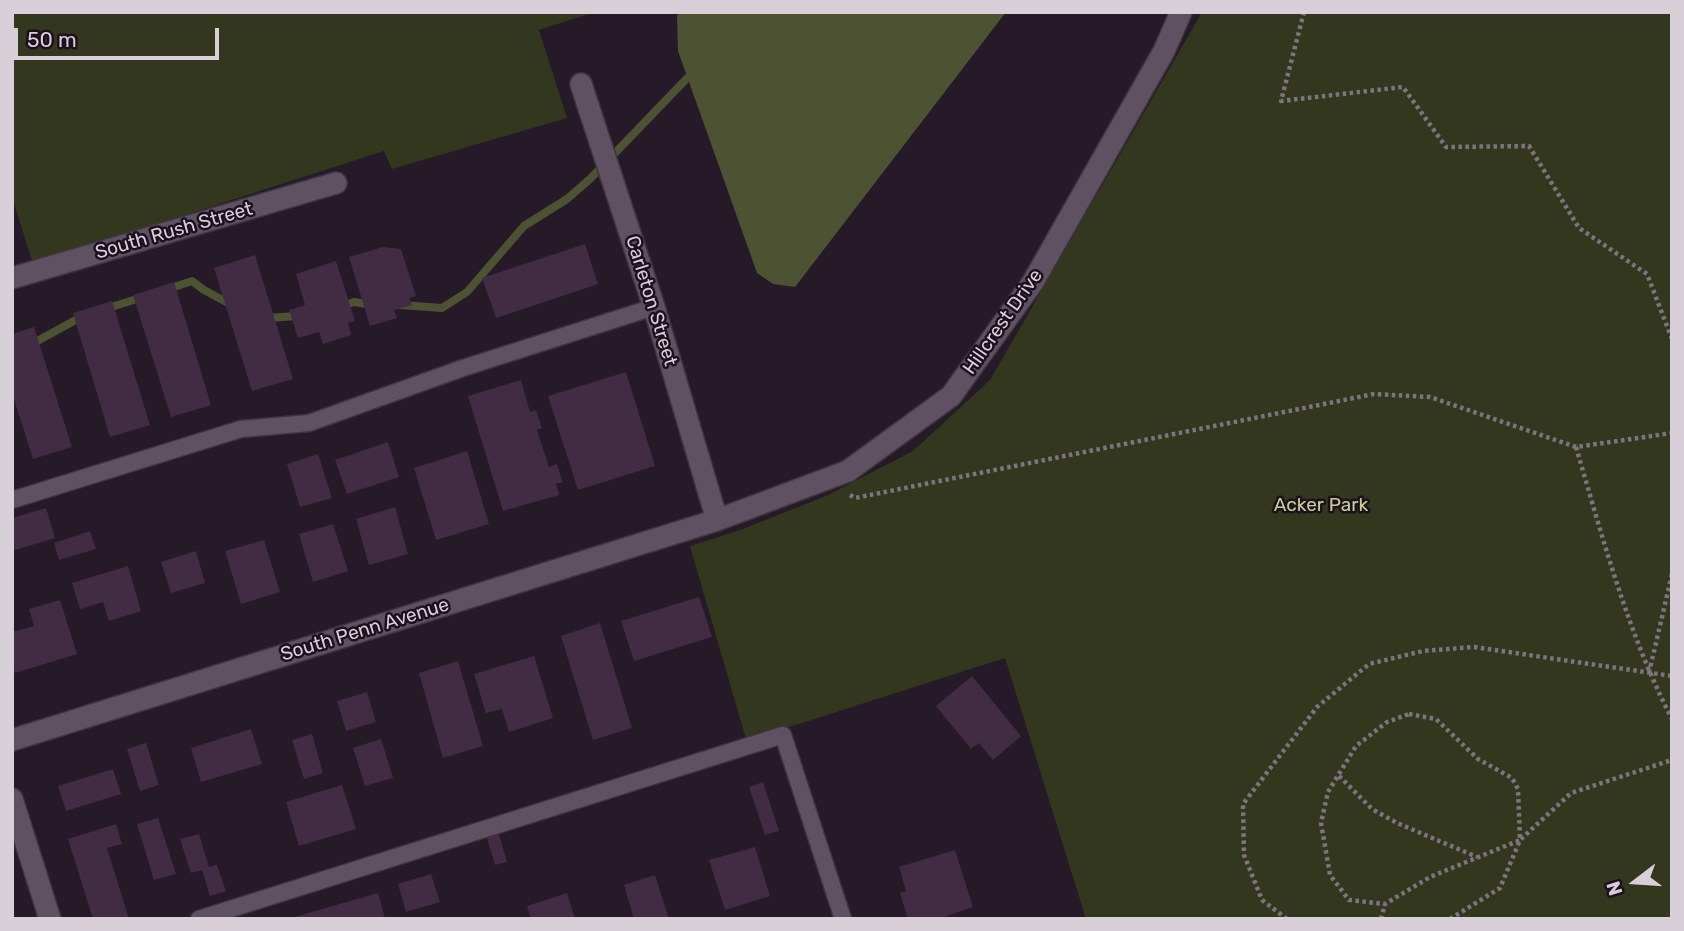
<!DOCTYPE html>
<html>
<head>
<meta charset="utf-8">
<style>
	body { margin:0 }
	#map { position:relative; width:1684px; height:931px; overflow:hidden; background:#261928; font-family:Rubik,sans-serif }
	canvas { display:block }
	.frame { position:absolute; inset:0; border:14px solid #d8cfd9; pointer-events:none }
	.north { position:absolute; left:1600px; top:847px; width:70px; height:70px; -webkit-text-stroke:5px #1d101e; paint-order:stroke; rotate:253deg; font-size:19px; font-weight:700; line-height:28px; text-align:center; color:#d8cfd9 }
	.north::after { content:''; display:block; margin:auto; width:24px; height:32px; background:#d8cfd9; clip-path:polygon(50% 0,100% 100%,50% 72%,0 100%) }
	.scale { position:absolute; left:14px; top:28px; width:205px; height:32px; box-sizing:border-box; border:4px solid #d8cfd9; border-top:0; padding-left:9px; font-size:21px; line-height:24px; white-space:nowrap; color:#d8cfd9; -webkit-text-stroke:5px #1d101e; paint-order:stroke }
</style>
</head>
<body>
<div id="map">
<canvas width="1684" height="931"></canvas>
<div class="frame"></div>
<div class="north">N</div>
<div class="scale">50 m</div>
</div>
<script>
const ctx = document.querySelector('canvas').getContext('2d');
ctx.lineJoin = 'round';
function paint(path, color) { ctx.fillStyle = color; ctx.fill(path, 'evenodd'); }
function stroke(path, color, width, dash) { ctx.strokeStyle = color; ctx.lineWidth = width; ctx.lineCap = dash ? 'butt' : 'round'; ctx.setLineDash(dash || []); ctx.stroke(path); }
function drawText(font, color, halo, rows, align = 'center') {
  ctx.font = font + ' Rubik,sans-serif'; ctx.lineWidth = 5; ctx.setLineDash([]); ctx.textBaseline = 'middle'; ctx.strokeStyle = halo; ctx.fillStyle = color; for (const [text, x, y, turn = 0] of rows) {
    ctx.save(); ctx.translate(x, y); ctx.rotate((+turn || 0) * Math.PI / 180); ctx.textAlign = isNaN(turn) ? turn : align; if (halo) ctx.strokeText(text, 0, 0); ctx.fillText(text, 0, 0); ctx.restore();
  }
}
const green = new Path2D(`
	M12,12H595L539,30L567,118L392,169L384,151L33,264L12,197Z
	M1202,12H1672V919H1086L1005,658L802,723L746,739L690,546L740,530L826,496L913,451L990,380Z`);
const water = new Path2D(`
	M680,12H1006L795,287L773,284L757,273L678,51L677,16Z`);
const stream = new Path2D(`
	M165,290L192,281L204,290L232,305
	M401,305L442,308L467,292L524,226L567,199L590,179L694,71
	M342,306L354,302L374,305
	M105,309L143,297
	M267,318L299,316
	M30,345L83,316`);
const building = new Path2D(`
	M585,244L598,284L496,318L482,278Z
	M383,247L401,249L416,296L409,298L412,305L394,310L397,318L370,326L349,257Z
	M255,255L293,379L252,391L214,268Z
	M336,261L355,321L348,323L351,335L323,344L319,332L298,338L289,310L305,305L296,274Z
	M174,282L211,405L171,417L133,295Z
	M112,301L150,425L110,437L73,313Z
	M34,327L72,447L33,459L12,393V334Z
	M626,372L655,466L578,490L548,396Z
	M521,380L530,412L536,410L542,428L537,430L549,467L557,464L563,483H556L559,495L503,511L468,396Z
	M388,442L399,477L347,494L335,460Z
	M467,451L489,524L436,540L414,468Z
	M318,454L332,498L300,507L287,464Z
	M395,507L408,554L369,565L356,519Z
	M46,508L55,538L12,551V518Z
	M333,524L348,571L313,582L299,534Z
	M90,531L96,549L59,560L54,543Z
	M264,540L280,592L241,604L225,551Z
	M196,551L205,583L171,593L161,562Z
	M128,566L141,611L109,621L103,602L80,609L72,583Z
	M699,597L712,637L634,661L621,621Z
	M60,600L77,654L15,673L12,663V632L34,626L29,609Z
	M600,623L632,728L593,740L561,636Z
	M534,656L553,718L509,732L502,709L486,713L474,674Z
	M458,661L483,746L443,758L419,673Z
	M972,676L1021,736L993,760L979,743L971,749L936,706Z
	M367,692L376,722L346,731L337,701Z
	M251,729L262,764L201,782L191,748Z
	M312,734L323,773L304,779L292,740Z
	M381,739L393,778L365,786L353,748Z
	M146,743L159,785L140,791L127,749Z
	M113,769L121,794L66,811L58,786Z
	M763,782L779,831L765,835L749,787Z
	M342,785L356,829L299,846L286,802Z
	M158,818L176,874L154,880L137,824Z
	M116,824L122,844L107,848L129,919H93L68,839Z
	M498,831L507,862L495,865L486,835Z
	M199,834L209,867L217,865L226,891L210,896L202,870L191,873L180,839Z
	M755,847L770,896L725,910L709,860Z
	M955,850L973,907L938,919H908L900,893L906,891L899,867Z
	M431,874L440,902L406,912L398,884Z
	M655,875L669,919H634L624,885Z
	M378,893L385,919H291V918Z
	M567,893L575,919H531L527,906Z`);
const path = new Path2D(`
	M1304,12L1281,101L1403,87L1446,147L1529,146L1579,228L1647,274L1672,339
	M1576,447C1603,539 1628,634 1672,719
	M850,495L855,498L1374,394L1430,397L1576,447L1672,433
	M1649,673L1672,574
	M1409,714L1436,719L1478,759L1512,778L1518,789L1520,840L1430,877L1385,904L1349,900L1330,875L1321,823L1328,792L1356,746L1387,722Z
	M1339,776L1372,809L1397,823L1477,857
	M1287,919L1262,900L1244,855L1243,804L1317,707L1369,664L1423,651L1474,647L1672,676
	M1381,919L1385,904
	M1450,919L1500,888L1520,840L1571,793L1672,760`);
const lane = new Path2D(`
	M12,500L241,429L309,423L463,368L654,307
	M199,919L783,735L843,919`);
const street = new Path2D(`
	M581,84L654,307L717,520
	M12,278L336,183
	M12,740L717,520L848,471L951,396L1033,282L1164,51L1181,12
	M12,799L50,919`);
const streetNames = [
	["South Rush Street",174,231,-16],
	["Carleton Street",651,301,73],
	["Hillcrest Drive",1003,322,-55],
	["South Penn Avenue",365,630,-17]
];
const parkNames = [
	["Acker Park",1321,506]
];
paint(green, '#33371d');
paint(water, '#4d5332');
stroke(stream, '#4d5332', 8);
paint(building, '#412c43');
stroke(lane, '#3f3540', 19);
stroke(street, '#3f3540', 24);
stroke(path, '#7e737f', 4.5, [3.5, 3.5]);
stroke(lane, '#605162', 16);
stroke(street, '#605162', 21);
drawText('19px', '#d8cfd9', '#1d101e', streetNames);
drawText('19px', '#c5d094', '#1d101e', parkNames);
</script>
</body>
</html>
